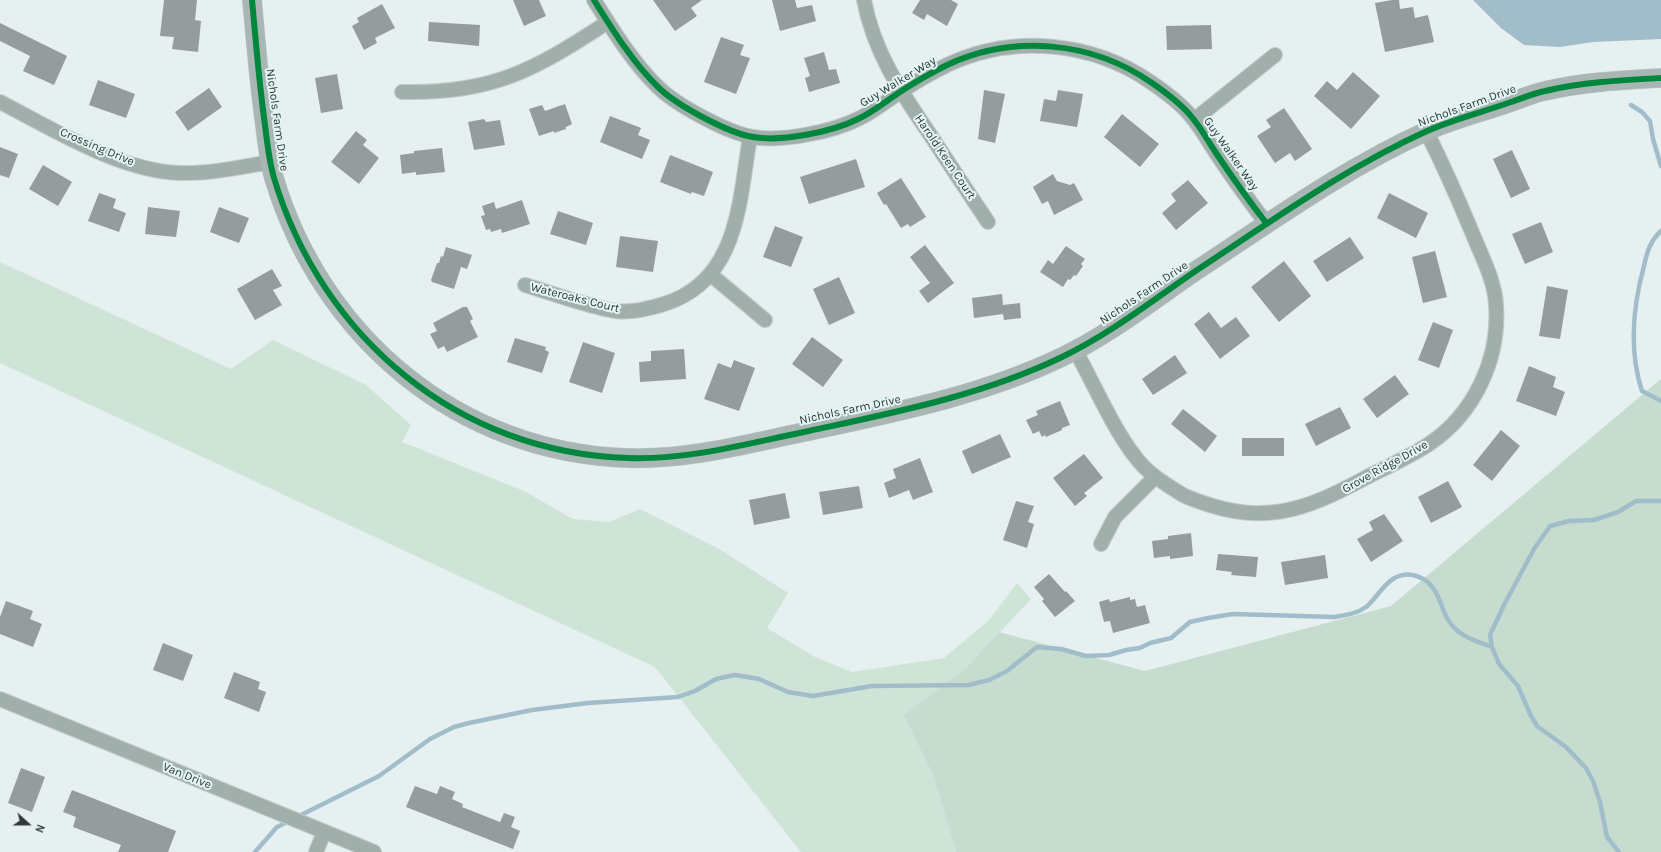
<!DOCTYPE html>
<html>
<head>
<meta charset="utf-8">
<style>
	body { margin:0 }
	#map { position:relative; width:1661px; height:852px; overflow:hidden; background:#e6f0f0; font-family:Karla,sans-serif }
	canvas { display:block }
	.north { position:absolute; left:8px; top:804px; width:40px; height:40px; -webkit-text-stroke:3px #e2f4f3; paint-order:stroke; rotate:111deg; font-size:11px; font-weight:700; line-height:16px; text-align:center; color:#313837 }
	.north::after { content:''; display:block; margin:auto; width:14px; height:18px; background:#313837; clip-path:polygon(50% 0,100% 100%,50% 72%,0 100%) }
</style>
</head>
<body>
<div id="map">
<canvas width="1661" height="852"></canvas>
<div class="north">N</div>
</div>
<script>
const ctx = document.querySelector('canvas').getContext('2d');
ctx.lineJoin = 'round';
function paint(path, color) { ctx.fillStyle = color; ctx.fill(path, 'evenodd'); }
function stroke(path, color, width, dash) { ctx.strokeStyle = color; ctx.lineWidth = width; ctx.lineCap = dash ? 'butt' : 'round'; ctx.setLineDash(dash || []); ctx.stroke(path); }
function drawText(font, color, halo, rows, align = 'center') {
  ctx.font = font + ' Karla,sans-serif'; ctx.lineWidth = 4; ctx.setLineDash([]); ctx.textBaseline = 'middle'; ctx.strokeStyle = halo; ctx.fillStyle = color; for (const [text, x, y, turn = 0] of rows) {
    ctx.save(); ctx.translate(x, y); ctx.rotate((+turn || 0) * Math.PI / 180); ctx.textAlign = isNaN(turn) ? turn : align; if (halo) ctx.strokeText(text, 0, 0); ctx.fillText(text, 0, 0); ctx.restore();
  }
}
const green = new Path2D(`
	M0,262L231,369L273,340L366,385L411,425L402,442L524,491L573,519L609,522L640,509L721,550L788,593L767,628L815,657L852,672L944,658L989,620L1017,583L1031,599L969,665L905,715L933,775L956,852H801L655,667L0,363Z`);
const forest = new Path2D(`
	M1661,379V852H956L933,775L904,715L969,665L999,632L1145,671L1391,606Z`);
const water = new Path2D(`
	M1473,0H1661V39L1593,42L1560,47L1524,45L1501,28Z`);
const stream = new Path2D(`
	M1631,105L1642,112L1650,121L1653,139L1661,166
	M1661,231C1650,241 1647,252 1644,266C1633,306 1629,351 1642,391L1661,401
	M297,817L379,776L430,739L454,727L469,723L532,710L588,703L678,697L695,691L716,679L735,675L759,679L788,692L813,696L872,686L969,685L989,680L1007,671L1037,647L1061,649L1086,656L1109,655L1126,650L1140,648L1150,643L1171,638L1190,622L1208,618L1233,614L1334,617C1346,615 1356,614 1366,607C1376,599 1382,586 1393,579C1408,569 1427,577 1435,591C1440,599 1442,608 1446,616C1455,635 1473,640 1492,647
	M255,852L277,827L289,821
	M1619,852L1607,837L1600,802L1593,781L1586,768L1566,747L1537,726L1530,714L1518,686L1499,664L1492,647L1490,635L1504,605L1534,549L1550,526L1569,521L1594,520L1618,512L1636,501H1661`);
const building = new Path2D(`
	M164,0H197L195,20L201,21L198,52L172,49L174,37L160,36Z
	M513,0H539L546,16L524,26Z
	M653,0H702L691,8L697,16L675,31Z
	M772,0H795L797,8L812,5L816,21L780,31Z
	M920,0H951L958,4L947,26L927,14L924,20L912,13Z
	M1392,0H1399L1400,9L1413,7L1415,18L1428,15L1434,42L1385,52L1375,3Z
	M382,4L395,28L375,38L377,43L364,50L352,26L359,22L357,18Z
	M429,22L480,25L479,46L428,41Z
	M0,23L67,56L54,85L23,71L30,56L0,41Z
	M1211,25L1212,49L1167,50L1166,26Z
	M721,37L744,45L740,55L750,58L736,94L704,82Z
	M824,52L829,70L836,69L840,83L809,92L805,78L810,76L804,58Z
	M1353,72L1380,96L1351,129L1314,96L1327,81L1337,90Z
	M337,74L343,109L321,113L315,78Z
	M98,80L135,94L126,118L89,105Z
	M209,88L222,107L188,131L175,112Z
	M984,90L1005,94L995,143L978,139Z
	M1058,90L1083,94L1077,127L1040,121L1044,99L1056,101Z
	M565,104L572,124L566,127V129L554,133V131L539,136L529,109L542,105L545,111Z
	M1284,108L1312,149L1295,161L1290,153L1275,163L1257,136L1271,127L1266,120Z
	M1122,114L1159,144L1140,167L1104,137Z
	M610,116L641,128L638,135L650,140L642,159L600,142Z
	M484,119L486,122L500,120L505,145L474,150L468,122Z
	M356,131L367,140L363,145L379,158L359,184L331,162Z
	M0,147L18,154L9,178L0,175Z
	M442,148L445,172L416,175V172L402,174L400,155L414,153V151Z
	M1512,150L1530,189L1511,198L1493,159Z
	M670,155L713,172L704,196L692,192L691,194L660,182Z
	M856,159L865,187L809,204L800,177Z
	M43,165L72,182L58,206L29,189Z
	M1053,174L1057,181L1070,185L1074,183L1083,200L1054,215L1048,201L1042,204L1033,187Z
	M901,178L926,217L910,227L908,224L901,228L886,204L884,205L877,193Z
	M1188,180L1208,203L1176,230L1162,213L1176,201L1171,194Z
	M99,193L116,199L113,208L126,213L119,232L88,221Z
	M1389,193L1428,213L1416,238L1377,218Z
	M522,200L530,224L502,233L501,229L491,232L490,229L486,230L481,216L485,215L482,206L494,202L496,209Z
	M148,207L180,211L176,237L145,234Z
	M219,207L249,218L239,243L210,232Z
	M558,211L593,223L586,245L550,234Z
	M1541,222L1553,252L1525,264L1512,234Z
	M775,226L803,237L791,267L763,257Z
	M620,236L658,241L653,272L616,267Z
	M1350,237L1364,258L1327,282L1313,261Z
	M925,245L954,283L928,303L919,291L930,283L910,257Z
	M1066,246L1085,259L1081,264L1083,266L1076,276L1074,275L1070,280L1068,279L1063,287L1040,272L1048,260L1053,264Z
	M446,247L472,255L467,269L461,267L454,289L432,282L431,280L437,263H439L441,256L443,257Z
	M1435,251L1447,297L1423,303L1412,257Z
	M1284,261L1311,296L1279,322L1251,287Z
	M272,269L282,286L273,290L282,305L255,320L237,289Z
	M839,277L855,313L829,325L813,289Z
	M1547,286L1568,290L1560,339L1539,336Z
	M1002,294L1003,305L1020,303L1021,318L1004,320L1003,314L974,318L972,298Z
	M463,307H467L473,319L470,321L478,337L447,352L444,346L438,349L430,334L437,331L433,323Z
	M1209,312L1221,328L1236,317L1250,336L1220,359L1194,324Z
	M1433,322L1453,330L1439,368L1418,360Z
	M812,337L843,360L823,387L792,364Z
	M515,338L546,347L545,350L549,352L542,373L507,362Z
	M583,342L615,353L602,393L569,382Z
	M684,349L686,379L640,382L639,362L651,361V351Z
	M1175,355L1187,373L1153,395L1142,379Z
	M734,360L755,368L739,411L704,399L718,363L731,368Z
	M1529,366L1556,377L1553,387L1565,392L1556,416L1516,401Z
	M1395,375L1409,394L1377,418L1363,399Z
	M1060,401L1070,425L1062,428V430L1046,437L1045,435L1042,437L1039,431L1033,434L1026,420L1038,415L1036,411Z
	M1340,407L1351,428L1316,446L1305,424Z
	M1183,409L1217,436L1205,452L1171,424Z
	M1501,430L1520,446L1492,481L1473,465Z
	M1000,434L1011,457L972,474L962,451Z
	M1242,438H1284V456H1242Z
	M1084,454L1103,478L1084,493L1087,496L1075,506L1053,478Z
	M920,458L933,492L913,500L909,490L889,498L884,483L896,478L893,469Z
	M1448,481L1462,507L1431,523L1418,497Z
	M859,486L863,508L823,515L819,492Z
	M785,493L790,518L754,525L749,500Z
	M1016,501L1034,506L1028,522L1034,524L1027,548L1003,540Z
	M1384,514L1403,541L1371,562L1357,539L1373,530L1369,522Z
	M1191,533L1193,556L1170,559V556L1154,558L1152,541L1168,539V536Z
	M1218,554L1258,557L1256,577L1231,575L1232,572L1216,570Z
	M1325,555L1328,578L1285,585L1281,562Z
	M1049,574L1065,592L1066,591L1075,601L1055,617L1042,601L1044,599L1034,587Z
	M1130,597V600L1135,599L1137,607L1145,605L1150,623L1113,633L1110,621L1104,622L1099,602L1109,599L1110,602Z
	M6,601L33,611L30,619L42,624L33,647L0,634V617Z
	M163,643L193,655L183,681L153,670Z
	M234,672L260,682L258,689L266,692L259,712L224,698Z
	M21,768L45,777L32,812L8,803Z
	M415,786L437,794L440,786L455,792L452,799L463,804L462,807L500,822L504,813L515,817L511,827L520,831L513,849L406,807Z
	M72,790L176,831L168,852H118L121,845L73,827L76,817L63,812Z`);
const street = new Path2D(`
	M594,0C612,29 633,63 658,87C676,105 728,133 753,137C781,142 832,132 858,119C873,112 886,101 900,92C915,82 931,73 947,65C1013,34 1092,41 1152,83C1165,92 1180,103 1190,115C1200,126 1208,141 1216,153C1232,177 1249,201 1267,224
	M864,0C874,53 901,92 931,136C950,165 969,194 988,222
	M402,92C493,94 534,70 608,22
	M0,102C53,129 119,171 180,173C210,174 241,167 271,162
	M1194,120L1275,55
	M710,274L765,320
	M525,285C552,293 588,307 616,311C632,313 648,309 664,304C739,281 739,201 750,137
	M1075,350C1095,385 1117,439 1144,467C1155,478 1170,487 1183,495C1193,500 1203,503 1213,506C1273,525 1317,504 1369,476C1389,466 1411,456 1429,444C1474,414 1500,359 1496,305C1495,282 1483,259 1474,237C1459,201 1444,166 1426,131
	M1101,544L1115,517L1155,477
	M0,699L374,852
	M316,852L324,832`);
const secondary = new Path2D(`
	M252,0C256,42 259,83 265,125C267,142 269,161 274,178C322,338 459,453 628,458C688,460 746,444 804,432C892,413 981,396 1062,357C1110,334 1153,300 1197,270C1272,221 1345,168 1427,131C1454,119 1483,112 1511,102C1523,98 1534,93 1545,91C1582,82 1623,80 1661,78`);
const cycleway = new Path2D(`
	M252,0C256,42 259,83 265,125C267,142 269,161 274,178C322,338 459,453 628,458C688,460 746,444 804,432C892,413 981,396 1062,357C1110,334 1153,300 1197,270C1272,221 1345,168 1427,131C1454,119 1483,112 1511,102C1523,98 1534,93 1545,91C1582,82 1623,80 1661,78
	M594,0C612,29 633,63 658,87C676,105 728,133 753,137C781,142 832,132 858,119C873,112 886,101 900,92C915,82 931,73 947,65C1013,34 1092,41 1152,83C1165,92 1180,103 1190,115C1200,126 1208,141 1216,153C1232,177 1249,201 1267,224`);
const streetNames = [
	["Guy Walker Way",898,82,-31],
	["Nichols Farm Drive",1467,106,-20],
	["Nichols Farm Drive",277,120,82],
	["Crossing Drive",97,147,23],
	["Guy Walker Way",1231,154,55],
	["Harold Keen Court",945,157,56],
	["Nichols Farm Drive",1144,293,-34],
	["Wateroaks Court",575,298,14],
	["Nichols Farm Drive",850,410,-12],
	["Grove Ridge Drive",1385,467,-29],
	["Van Drive",187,776,22]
];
paint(green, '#cee4d7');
paint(forest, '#c6dccf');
paint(water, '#a1bdc9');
stroke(stream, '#a1bdc9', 4.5);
paint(building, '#959c9d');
stroke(street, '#c3caca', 16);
stroke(secondary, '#c3caca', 20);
stroke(street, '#a0afaa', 14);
stroke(secondary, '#a9b6b4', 19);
stroke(cycleway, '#00873e', 6);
drawText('12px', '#313837', '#e2f4f3', streetNames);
</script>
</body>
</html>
